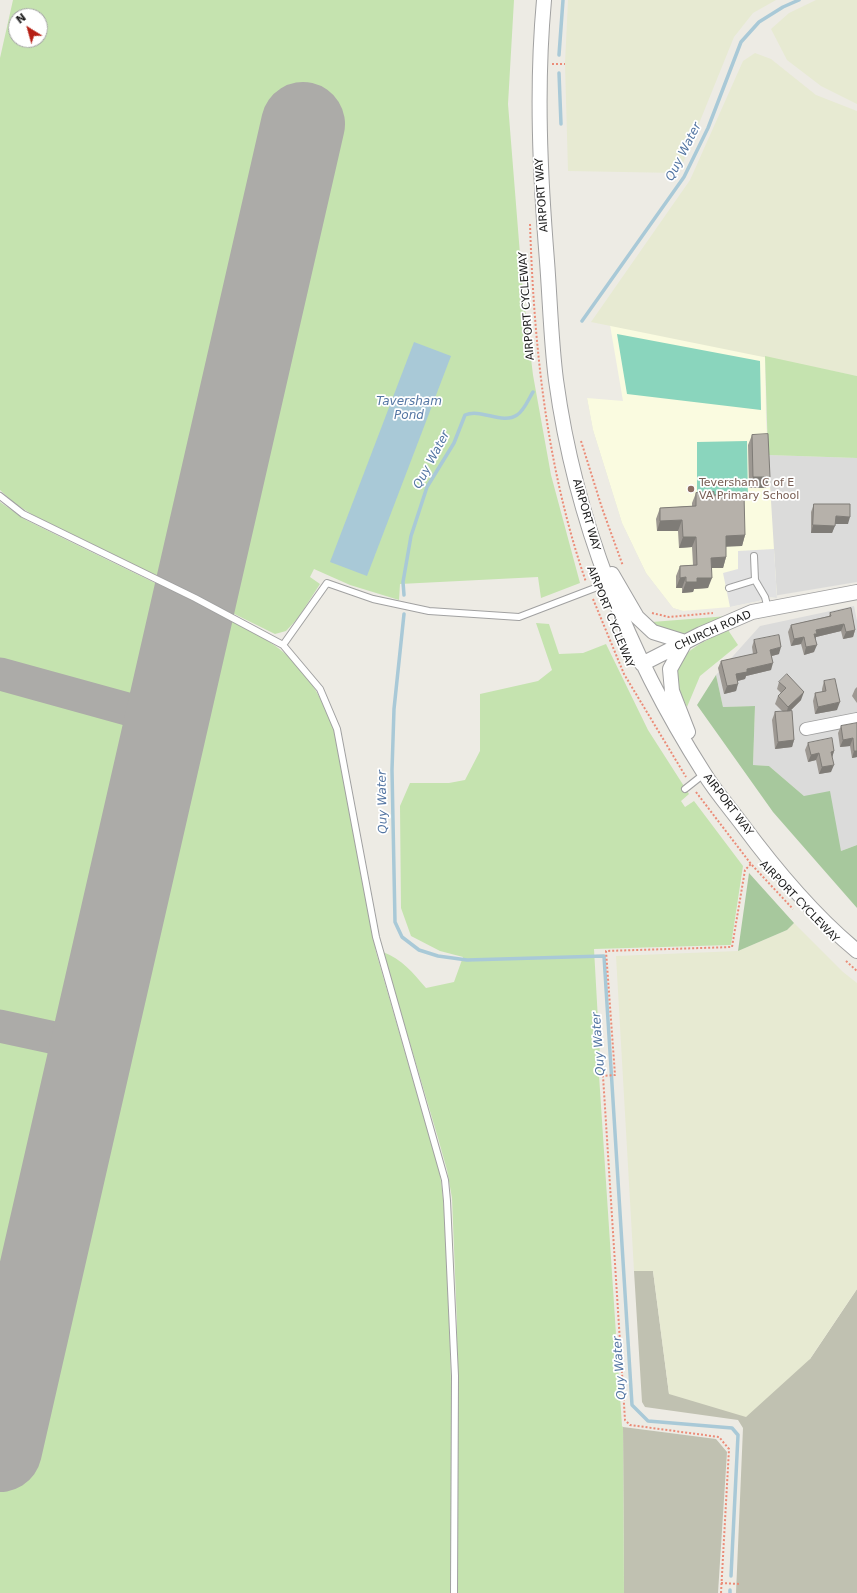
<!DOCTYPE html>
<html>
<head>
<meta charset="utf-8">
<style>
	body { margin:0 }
	#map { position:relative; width:857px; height:1593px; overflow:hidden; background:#edebe4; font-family:"DejaVu Sans",sans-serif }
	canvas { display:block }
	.north { position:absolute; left:8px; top:8px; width:40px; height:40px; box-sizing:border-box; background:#fff; border:1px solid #a5a5a5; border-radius:50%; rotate:323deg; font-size:11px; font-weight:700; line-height:16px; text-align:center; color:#1d1d1d }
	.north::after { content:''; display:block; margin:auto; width:14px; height:18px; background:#b62015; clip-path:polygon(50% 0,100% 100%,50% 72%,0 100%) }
</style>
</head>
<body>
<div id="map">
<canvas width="857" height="1593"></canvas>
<div class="north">N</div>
</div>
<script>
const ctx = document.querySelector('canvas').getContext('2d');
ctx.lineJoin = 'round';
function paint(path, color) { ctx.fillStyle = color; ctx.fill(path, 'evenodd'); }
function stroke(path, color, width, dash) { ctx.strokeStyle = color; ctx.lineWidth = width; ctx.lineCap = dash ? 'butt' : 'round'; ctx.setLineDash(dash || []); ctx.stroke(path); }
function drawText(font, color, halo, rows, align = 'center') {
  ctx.font = font + ' "DejaVu Sans",sans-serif'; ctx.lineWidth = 3.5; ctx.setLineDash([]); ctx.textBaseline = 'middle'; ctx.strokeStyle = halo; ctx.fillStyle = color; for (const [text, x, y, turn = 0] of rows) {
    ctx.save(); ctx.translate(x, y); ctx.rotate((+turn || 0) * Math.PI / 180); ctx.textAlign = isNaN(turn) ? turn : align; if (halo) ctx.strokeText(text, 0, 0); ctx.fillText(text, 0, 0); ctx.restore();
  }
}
const residential = new Path2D(`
	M587,398L769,455L857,458V582L683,611L673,608L646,573L622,523L593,430Z
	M854,606L857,621V845L841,851L804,796L769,766L753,765L755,706L723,707L716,675L760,626Z`);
const education = new Path2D(`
	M610,325L765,356L766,420L777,598L765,597L759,601L730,607L683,611L673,608L646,573L622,523L593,430L587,398L623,401Z`);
const construction = new Path2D(`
	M634,1271H653L669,1394L810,1359L857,1289V1593H736L743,1428L738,1420L645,1407L642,1402Z
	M623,1427L716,1439L727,1452L718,1593H624Z`);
const farmland = new Path2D(`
	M568,0H776L753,13L734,37L679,173L568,171L565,64Z
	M816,0H857V104L821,86L787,60L771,29L789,13Z
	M755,53L771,59L816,95L857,111V376L591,322L690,180L743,61Z
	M794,923L843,972L857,983V1289L810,1359L746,1417L669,1394L653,1271H634L616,956L738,951L787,930Z`);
const grass = new Path2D(`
	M13,0H514L508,104L523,292L533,375L551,475L580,583L541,598L538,577L400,584L399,600L350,585L314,569L310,577L320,584L298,618L286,631L275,634L33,515L14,503L0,490V58ZM16,16H40V40H16Z
	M765,356L857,376V458L768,455Z
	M0,502L26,520C77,545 128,570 180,595C216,613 257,629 288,656C311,677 325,704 335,733L376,952L440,1174C446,1214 447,1254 448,1295C453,1394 452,1494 451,1593H0Z
	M728,616C699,629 680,645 652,622Z
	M536,623L549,624L559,654L583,653L606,644L648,730L689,794L681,801L685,807L694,801L743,866L731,945L594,949L601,1074L599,1075L622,1426L623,1427L624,1593H458L457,1323L452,1198L447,1170L438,1138L383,952C402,959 413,973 426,988L454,982L463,957L440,951L411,936L401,908L400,806L410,783H449L465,780L480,751V694L538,681L552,670Z
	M728,630L738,645L700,676L687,707C684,700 679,692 677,684C669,654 707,640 728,630Z`);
const forest = new Path2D(`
	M716,675L723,707L755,706L753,765L769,766L804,796L830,791L841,851L857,845V908L773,812L697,705Z
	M749,873L794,923L787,930L738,951Z`);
const pitch = new Path2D(`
	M617,334L760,361L761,410L627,394Z
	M747,441L748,500L697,501V442Z`);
const parking = new Path2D(`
	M774,549L777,598L765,597L759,601L730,607L723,573L738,569V551Z`);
const water = new Path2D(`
	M414,342L451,356L367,576L330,562Z`);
const stream = new Path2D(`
	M559,55L563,0
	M559,73L561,124
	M582,321L684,177L708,128L741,42L759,22L783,7L799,0
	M404,595L403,582L411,536L427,487L454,443L465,415C481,408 502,425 517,415C524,411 529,398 533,392
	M404,614L394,709L392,770L395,922L402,937L419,950L438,956L467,960L604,956L632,1405L648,1421L732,1428L738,1435L731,1576
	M730,1593V1590`);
const taxiway = new Path2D(`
	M0,674L167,720
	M0,1026L92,1046`);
const runway = new Path2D(`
	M0,1450L303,124`);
const path = new Path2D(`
	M552,64H565
	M530,224C534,346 546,466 586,582
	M581,441L602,508L623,566
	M593,599L624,674L686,777
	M652,613L669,617L713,613
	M696,792L751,864L793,909
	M846,961L857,971
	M721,1583L740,1584
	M721,1593L729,1449L719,1437L630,1425L625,1420L603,1076L615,1075L606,951L732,947L745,870L751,864`);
const service = new Path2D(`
	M0,496L23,514L195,598L283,645L320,689L337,729L376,937L445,1180L447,1201L455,1376L454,1593
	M754,556L755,580L765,597L768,609
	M729,588L755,580
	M283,645L327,583L373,599L429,611L519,617L608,583
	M685,789L704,774`);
const minor = new Path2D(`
	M806,729L857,719`);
const tertiary = new Path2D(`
	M544,0C536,87 540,174 547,261C550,300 551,341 556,380C575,520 628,654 704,773C715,791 729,807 741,823C775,869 813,915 857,951
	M612,574L637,617L653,632L685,642
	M685,642L670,669L672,691L688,732
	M642,664L701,634L752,612L857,592`);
const wall = new Path2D(`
	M752,435L766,488H749L748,445Z
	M696,493L714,495L745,535L742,546H726V557L723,568H712L708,588L694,589L693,592L682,593V588H676V576L680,566L693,565L692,547L679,548L678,531H657L656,519L660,508L692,506V503Z
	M814,504L848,524H835L832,533H811V512Z
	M830,613L855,630L853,637L843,639L841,631L816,637L815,639L814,652L804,655L801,644L791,646L788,632L791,625L829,616Z
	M754,640L779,654L772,656L771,670L746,676L745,679L738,681L736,691L724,694L718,668L721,661L753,654L752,647Z
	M824,681L837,710L815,714L813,701L815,693L822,692V689Z
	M779,682L801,700L790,711L794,740L792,747L775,749L772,720L775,712H783L775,704L778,696L781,693L777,689Z
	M857,687V703L852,696L855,689Z
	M857,723V757L852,758L850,746L840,747L838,733L841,726Z
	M808,743L834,751L832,757L831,772L819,774L816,760L808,762L805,750Z`);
const shadedWall = new Path2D(`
	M753,477H770L766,488H749Z
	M836,516L850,517L848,524H833Z
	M682,520L678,531H657L660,521Z
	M813,525L835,526L832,533H811Z
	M745,535L742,546L722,547L726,536Z
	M683,537H696L692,547L679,548Z
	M726,557L723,568H708L711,558Z
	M686,577L682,588H676L680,578Z
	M697,578H712L708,588L694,589L693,592L682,593L686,582Z
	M844,624L841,631L816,637L815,641L812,642L816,630Z
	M855,630L853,637L843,639L846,632Z
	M804,637L801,644L791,646L794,639Z
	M817,645L814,652L804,655L806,647Z
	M781,647L779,654L768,657L770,650Z
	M773,663L771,670L746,676L745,679L733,682L736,674L747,669Z
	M738,684L736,691L724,694L727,686Z
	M804,692L801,700L786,715L788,707Z
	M840,702L837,710L815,714L818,707Z
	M853,738L850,746L840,747L843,740Z
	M794,740L792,747L775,749L778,742Z
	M834,751L832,758L831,752Z
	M854,751H857V757L852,758Z
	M819,753L816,760L808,762L811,755Z
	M834,765L831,772L819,774L822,767Z`);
const building = new Path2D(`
	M768,434L770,477H753L752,435Z
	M714,492V495L744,494L745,535L726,536V557L711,558L712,578H697V582H686V577L680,578V566L697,565L696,537H683L682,520L660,521V508L696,506V493Z
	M814,504H850V517L836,516L835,526L813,525Z
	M851,608L855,630L846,632L844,624L816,630L817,634H814L817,645L806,647L804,637L794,639L791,625L831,616L830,613Z
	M779,635L781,647L770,650L773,663L747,669V672L736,674L738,684L727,686L721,661L757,653L754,640Z
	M787,674L804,692L788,707L778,696L786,688L779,682Z
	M835,679L840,702L818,707L815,693L826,691L824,681Z
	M792,711L794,740L778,742L775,712Z
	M857,723V751H854L853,738L843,740L841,726Z
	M832,738L834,751L831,752L834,765L822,767L819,753L811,755L808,743Z`);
const markers = [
	[691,489,4,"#8d6e63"]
];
const streetNames = [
	["AIRPORT WAY",542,195,-94],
	["AIRPORT CYCLEWAY",527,306,-94],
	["AIRPORT WAY",586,515,74],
	["AIRPORT CYCLEWAY",610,617,68],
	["CHURCH ROAD",713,631,-24],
	["AIRPORT WAY",728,805,53],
	["AIRPORT CYCLEWAY",799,902,46]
];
const educationNames = [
	["Teversham C of E",699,483],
	["VA Primary School",699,496]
];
const waterNames = [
	["Quy Water",684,152,-63],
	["Taversham",409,402],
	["Pond",409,416],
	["Quy Water",432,460,-62],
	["Quy Water",383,802,-91],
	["Quy Water",599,1044,-94],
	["Quy Water",620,1368,-94]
];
paint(residential, '#dbdbda');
paint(education, '#fafbe0');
paint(construction, '#c0c1b1');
paint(farmland, '#e7ead2');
paint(grass, '#c5e3af');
paint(forest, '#a7c89d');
paint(pitch, '#8ad5bd');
paint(parking, '#e1e1e1');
paint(water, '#a9c9d7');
stroke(stream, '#a9c9d7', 3.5);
stroke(taxiway, '#acaba8', 33);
stroke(runway, '#acaba8', 84);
stroke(service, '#a1a1a1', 8);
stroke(minor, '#a1a1a1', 14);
stroke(tertiary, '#a1a1a1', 16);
stroke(path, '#eb8c78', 2, [2, 2]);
stroke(service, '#fff', 6);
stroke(minor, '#fff', 12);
stroke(tertiary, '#fff', 14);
paint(wall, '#9d9892');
paint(shadedWall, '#7f7c77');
paint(building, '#b6b1aa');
stroke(building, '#7f7c77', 1);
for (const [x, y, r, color] of markers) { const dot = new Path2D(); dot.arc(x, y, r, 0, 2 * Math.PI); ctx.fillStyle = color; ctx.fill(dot); stroke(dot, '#fff', 1.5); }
drawText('11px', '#1d1d1d', '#fff', streetNames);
drawText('11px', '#785e54', '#fff', educationNames, 'left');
drawText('italic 12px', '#5476a3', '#fff', waterNames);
</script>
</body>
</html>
